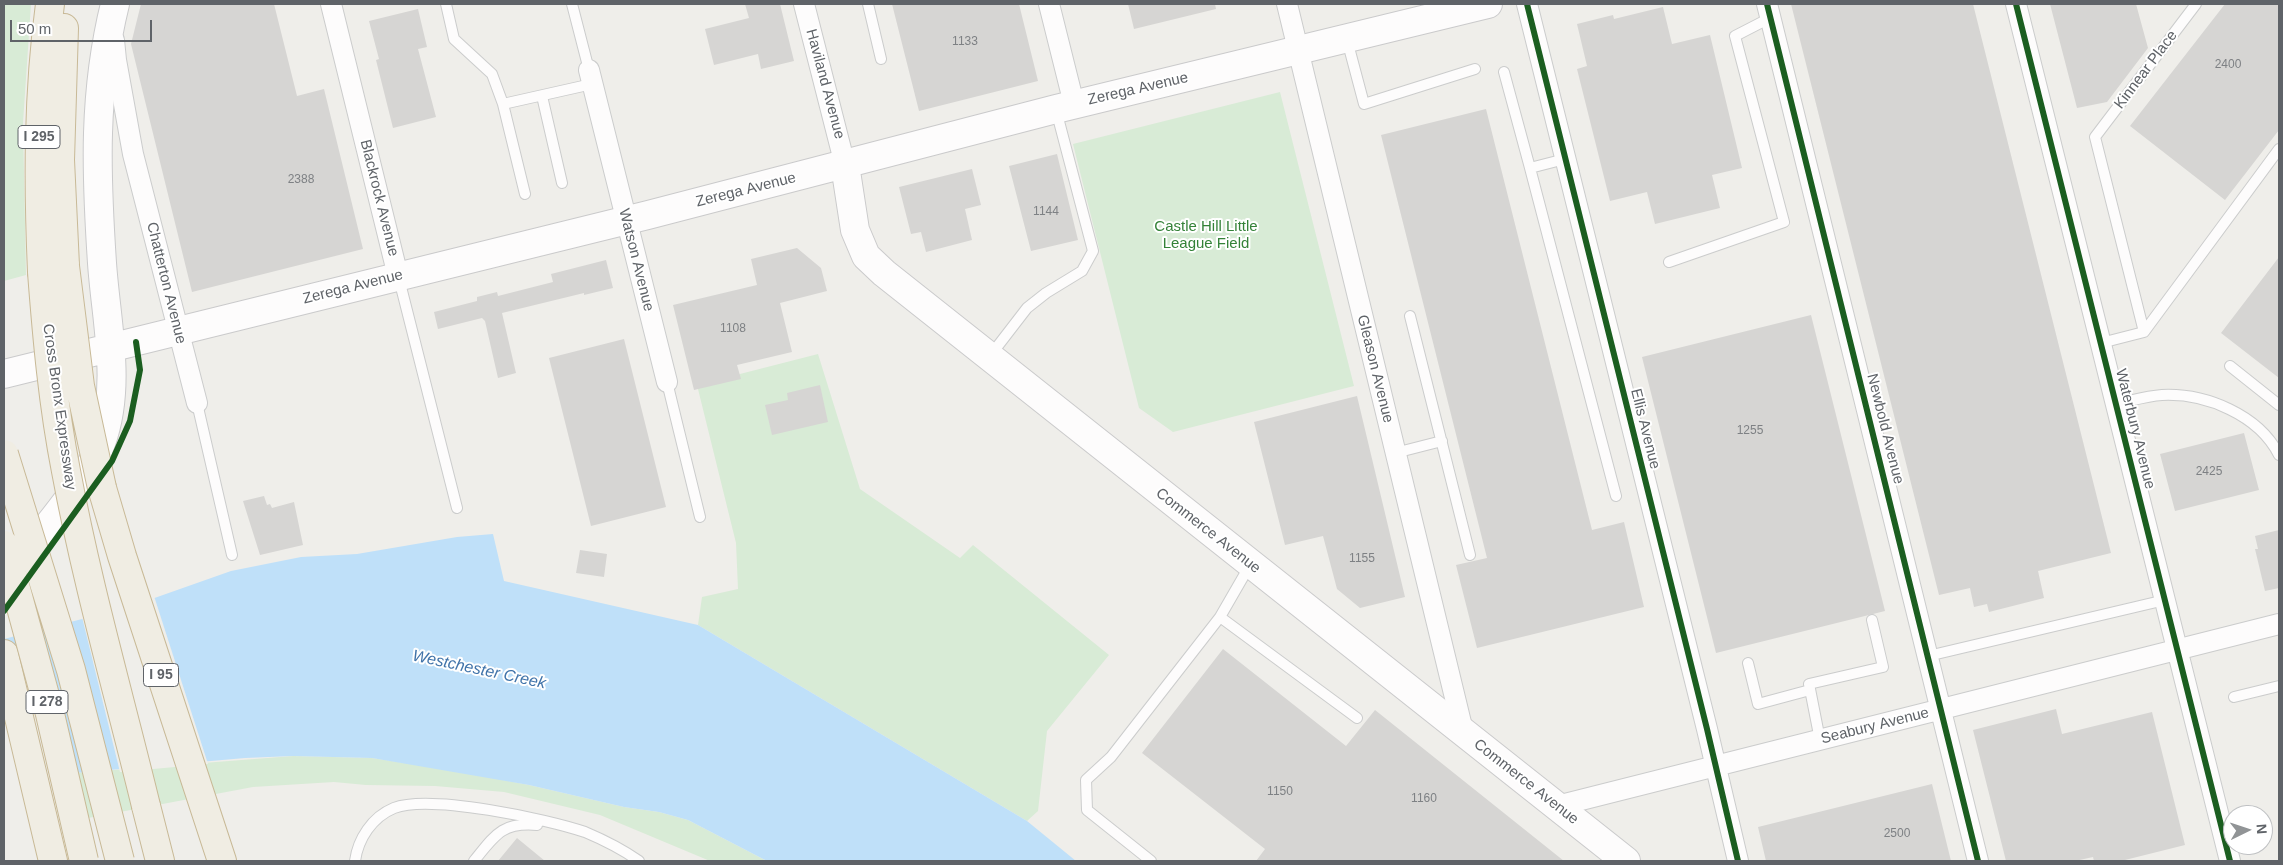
<!DOCTYPE html>
<html>
<head>
<meta charset="utf-8">
<style>
	body { margin:0 }
	#map { position:relative; width:2283px; height:865px; overflow:hidden; background:#efeeea; font-family:Arial,sans-serif }
	canvas { display:block }
	.frame { position:absolute; inset:0; border:5px solid #5f6368; pointer-events:none }
	.north { position:absolute; left:2223px; top:805px; width:50px; height:50px; box-sizing:border-box; background:#fff; border:1px solid #bfc1c3; border-radius:50%; rotate:86deg; font-size:14px; font-weight:700; line-height:20px; text-align:center; color:#5f6368 }
	.north::after { content:''; display:block; margin:auto; width:18px; height:22px; background:#919496; clip-path:polygon(50% 0,100% 100%,50% 72%,0 100%) }
	.scale { position:absolute; left:10px; top:20px; width:142px; height:22px; box-sizing:border-box; border:2px solid #5f6368; border-top:0; padding-left:6px; font-size:15px; line-height:18px; white-space:nowrap; color:#5f6368; -webkit-text-stroke:4px #fff; paint-order:stroke }
</style>
</head>
<body>
<div id="map">
<canvas width="2283" height="865"></canvas>
<div class="frame"></div>
<div class="north">N</div>
<div class="scale">50 m</div>
</div>
<script>
const ctx = document.querySelector('canvas').getContext('2d');
ctx.lineJoin = 'round';
function paint(path, color) { ctx.fillStyle = color; ctx.fill(path, 'evenodd'); }
function stroke(path, color, width, dash) { ctx.strokeStyle = color; ctx.lineWidth = width; ctx.lineCap = dash ? 'butt' : 'round'; ctx.setLineDash(dash || []); ctx.stroke(path); }
function drawText(font, color, halo, rows, align = 'center') {
  ctx.font = font + ' Arial,sans-serif'; ctx.lineWidth = 4; ctx.setLineDash([]); ctx.textBaseline = 'middle'; ctx.strokeStyle = halo; ctx.fillStyle = color; for (const [text, x, y, turn = 0] of rows) {
    ctx.save(); ctx.translate(x, y); ctx.rotate((+turn || 0) * Math.PI / 180); ctx.textAlign = isNaN(turn) ? turn : align; if (halo) ctx.strokeText(text, 0, 0); ctx.fillText(text, 0, 0); ctx.restore();
  }
}
const green = new Path2D(`
	M4,4H31L23,123L26,275L4,281Z
	M1280,92L1354,386L1173,432L1139,408L1073,144Z
	M818,354L860,489L960,558L973,545L1109,655L1047,731L1038,811L1027,821L698,625L702,597L738,589L736,543L697,385Z
	M293,756L372,758L457,771L529,785L624,807L659,812L688,820L767,861H710L600,815L504,792L435,786L366,785L334,782L253,787L88,818L75,773Z`);
const water = new Path2D(`
	M493,534L504,581L698,625L1027,821L1076,861H767L688,820L659,812L624,807L529,785L372,758L293,756L245,758L75,773L4,639L129,607L231,571L301,557L357,554L457,537Z`);
const pier = new Path2D(`
	M154,596L208,764L120,772L82,617Z`);
const building = new Path2D(`
	M141,4H274L297,96L324,89L363,249L192,292L131,44Z
	M745,4H780L794,61L761,69L758,54L714,65L705,29L749,18Z
	M892,4H1019L1038,81L919,111Z
	M1128,4H1215L1216,9L1134,29Z
	M1791,4H1973L2111,553L2038,571L2044,598L1989,612L1987,604L1974,607L1970,588L1939,595Z
	M2050,4H2136L2148,48L2107,102L2077,108Z
	M2225,4H2279V130L2225,200L2130,126Z
	M1663,7L1672,44L1710,35L1742,168L1712,175L1720,208L1655,224L1647,192L1610,201L1577,69L1587,66L1577,24L1613,15L1614,19Z
	M418,9L427,47L418,49L436,117L393,128L376,60L379,59L369,21Z
	M1486,109L1592,530L1624,522L1644,607L1477,648L1456,565L1487,558L1381,135Z
	M1057,154L1078,240L1031,251L1009,166Z
	M972,169L981,205L965,209L972,240L926,252L921,232L911,234L899,187Z
	M797,248L821,268L827,291L780,303L792,352L737,365L741,379L694,390L673,305L757,285L751,259Z
	M2279,257V378L2221,333Z
	M606,260L613,288L584,295V293L502,313L516,373L498,378L485,321L482,318L438,329L434,312L477,301V297L497,292L498,296L553,282L551,274Z
	M1811,315L1885,611L1716,653L1642,357Z
	M624,339L666,507L591,526L549,358Z
	M820,385L828,422L772,435L765,405L788,400L787,393Z
	M1357,396L1405,597L1360,608L1337,589L1323,536L1285,545L1254,422Z
	M2244,433L2259,490L2175,511L2160,454Z
	M264,496L267,505L270,504L272,508L294,502L303,545L260,555L243,501Z
	M2279,530V588L2265,591L2255,549H2258L2255,536Z
	M580,550L607,554L604,577L576,573Z
	M1223,649L1346,746L1375,710L1564,861H1256L1265,849L1142,753Z
	M2056,709L2062,734L2152,712L2185,845L2121,861H2094L2093,857L2075,861H2006L1973,730Z
	M1932,784L1951,861H1766L1758,827Z
	M517,838L545,861H498Z`);
const lane = new Path2D(`
	M446,4L454,39L492,74L503,104L592,84
	M572,4L589,70
	M868,4L881,59
	M1347,40L1364,104L1475,69
	M1504,72L1530,168L1565,159
	M542,96L562,183
	M503,104L525,194
	M1530,168L1616,496
	M1669,262L1784,222L1735,36L1770,18
	M399,279L457,508
	M1410,316L1470,555
	M2144,332L2095,137L2196,4
	M2101,343L2144,332L2279,149
	M990,356L1027,308L1046,293L1082,271L1093,251L1056,110
	M2230,366L2279,405
	M667,382L700,517
	M197,403L232,555
	M2116,404C2131,401 2146,396 2162,395C2206,393 2259,415 2279,455
	M1395,453L1442,441
	M1220,617L1357,718
	M1928,656L2165,600
	M1748,663L1758,704L1810,690
	M2234,697L2279,686
	M1820,740L1809,684L1883,667L1872,620
	M355,861C358,839 372,817 394,808C430,794 547,819 585,832C604,840 622,849 639,861
	M474,861C495,835 502,822 537,825
	M1151,861L1087,810L1086,780L1111,757L1220,617L1250,565`);
const street = new Path2D(`
	M331,4L398,276
	M804,4L845,165
	M1049,4L1074,104
	M1287,4L1464,735
	M1527,4L1707,729L1738,861
	M1767,4L1978,861
	M2016,4L2230,861
	M114,40L116,60L133,154L197,403
	M589,70L667,382
	M1557,806L2279,624`);
const secondary = new Path2D(`
	M845,165L855,230L866,256L884,273L1626,861
	M4,374L648,215L1056,109L1488,4
	M20,561C46,527 87,482 101,443C122,385 106,322 102,263C96,173 93,93 115,4`);
const highway = new Path2D(`
	M64,28L60,160L65,266
	M42,272C38,181 38,93 50,4
	M102,488L122,556L222,861
	M4,654L53,861
	M146,806L160,861`);
const highwayBridge = new Path2D(`
	M65,266L80,386L102,488
	M42,272C47,338 53,405 66,471C87,584 119,695 146,806
	M4,454L71,670L120,861
	M4,545L50,714L84,861`);
const cycleway = new Path2D(`
	M1527,4L1707,729L1738,861
	M1767,4L1978,861
	M2016,4L2230,861
	M4,611L112,461L130,421L140,370L136,342`);
const numberNames = [
	["1133",965,42],
	["2400",2228,65],
	["2388",301,180],
	["1144",1046,212],
	["1108",733,329],
	["1255",1750,431],
	["2425",2209,472],
	["1155",1362,559],
	["1150",1280,792],
	["1160",1424,799],
	["2500",1897,834]
];
const shields = [
	[39,137,42],
	[161,675,35],
	[47,702,42]
];
const shieldNames = [
	["I 295",39,137],
	["I 95",161,675],
	["I 278",47,702]
];
const streetNames = [
	["Kinnear Place",2146,70,-53],
	["Haviland Avenue",825,84,75],
	["Zerega Avenue",1138,89,-13],
	["Zerega Avenue",746,190,-14],
	["Blackrock Avenue",379,198,76],
	["Watson Avenue",636,260,76],
	["Chatterton Avenue",166,283,76],
	["Zerega Avenue",353,287,-14],
	["Gleason Avenue",1375,369,76],
	["Cross Bronx Expressway",59,407,82],
	["Ellis Avenue",1645,429,76],
	["Newbold Avenue",1885,429,76],
	["Waterbury Avenue",2135,429,76],
	["Commerce Avenue",1208,531,38],
	["Seabury Avenue",1875,726,-14],
	["Commerce Avenue",1526,782,38]
];
const parkNames = [
	["Castle Hill Little",1206,227],
	["League Field",1206,244]
];
const waterNames = [
	["Westchester Creek",479,670,12]
];
paint(green, '#d8ebd6');
paint(water, '#bfe0f9');
paint(pier, '#efeeea');
paint(building, '#d6d5d3');
stroke(lane, '#cbcccc', 12);
stroke(street, '#cbcccc', 22);
stroke(secondary, '#cacacb', 30);
stroke(highway, '#c8b996', 30);
stroke(lane, '#fdfcfc', 10);
stroke(street, '#fdfcfc', 20);
stroke(secondary, '#fdfcfc', 28);
stroke(highway, '#f0ede3', 28);
stroke(highwayBridge, '#c8b996', 30, []);
stroke(highwayBridge, '#f0ede3', 28);
stroke(cycleway, '#1b5e20', 6);
drawText('12px', '#7e8184', null, numberNames);
for (const [x, y, w] of shields) { const box = new Path2D(); box.roundRect(x - w / 2, y - 11.5, w, 23, 4); ctx.fillStyle = '#fff'; ctx.fill(box); stroke(box, '#5f6368', 1); }
drawText('bold 14px', '#5f6368', null, shieldNames);
drawText('15px', '#5f6368', '#fff', streetNames);
drawText('15px', '#348238', '#fff', parkNames);
drawText('italic 16px', '#4174aa', '#fff', waterNames);
</script>
</body>
</html>
